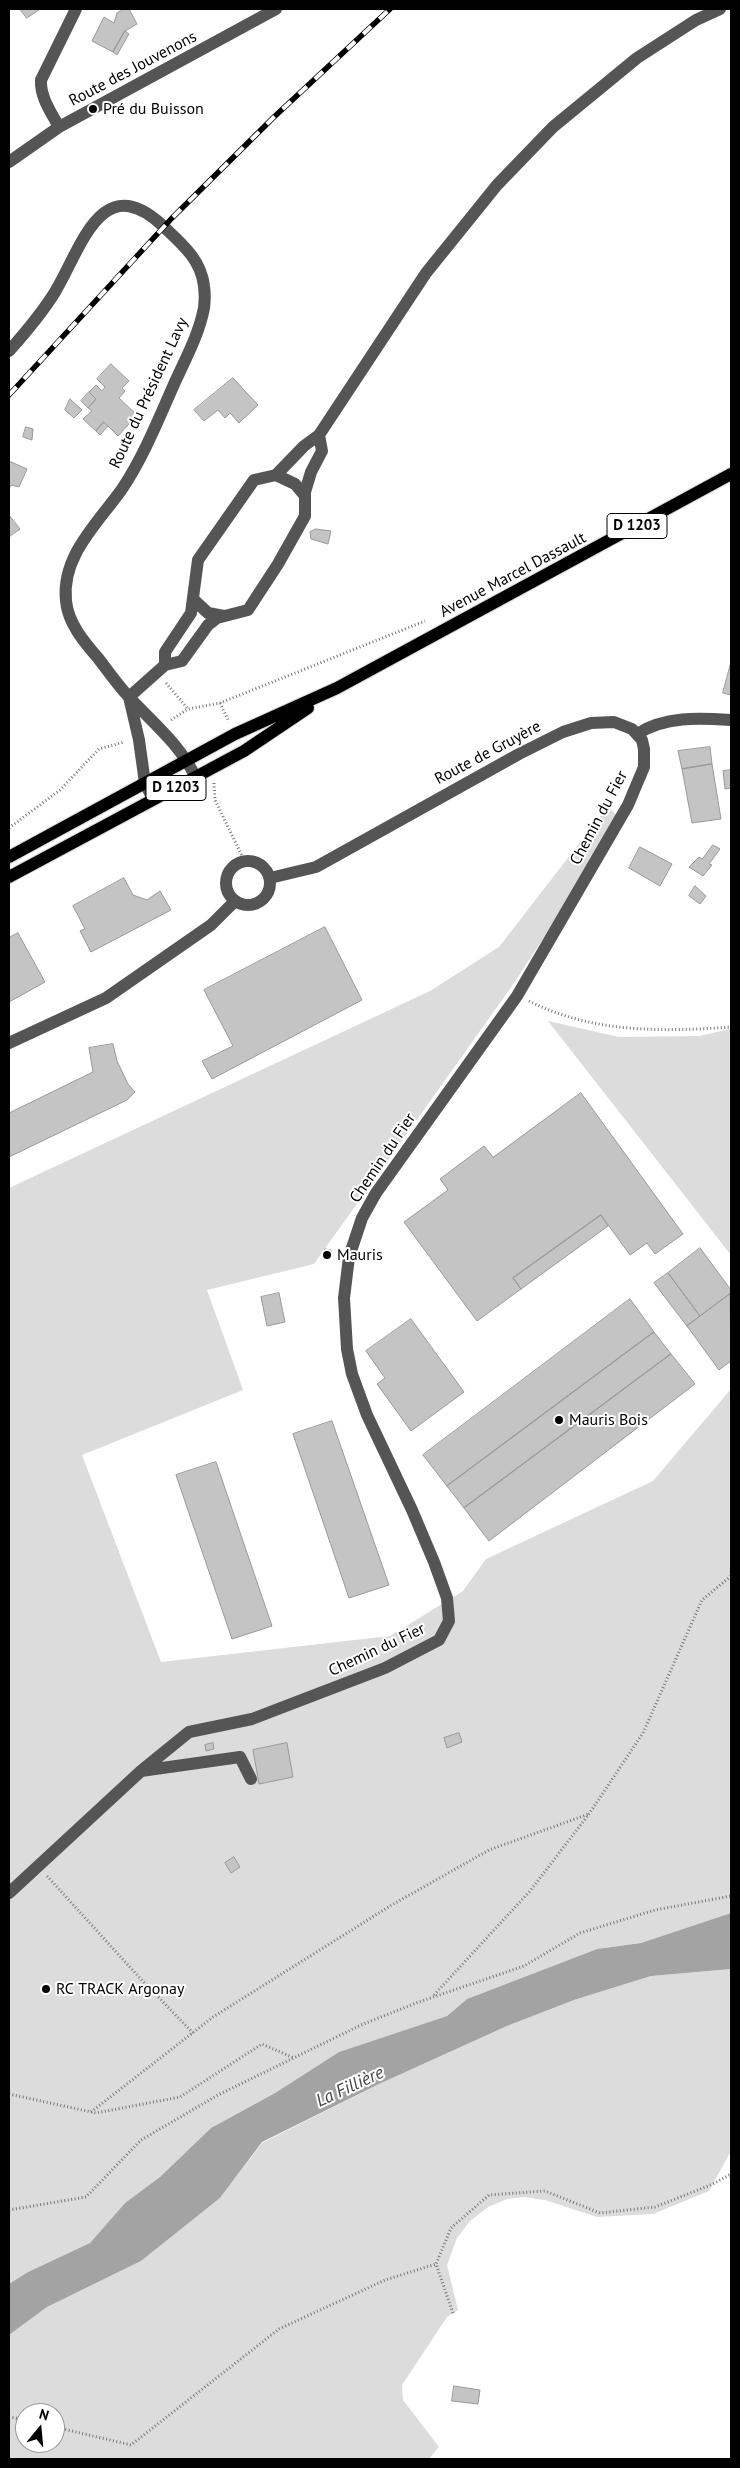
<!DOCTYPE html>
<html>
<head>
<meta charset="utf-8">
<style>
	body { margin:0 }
	#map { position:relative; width:740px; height:2468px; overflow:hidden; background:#fff; font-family:"PT Sans",sans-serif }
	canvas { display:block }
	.frame { position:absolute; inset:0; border:10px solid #000; pointer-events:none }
	.north { position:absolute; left:15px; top:2403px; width:50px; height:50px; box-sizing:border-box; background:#fff; border:1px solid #999; border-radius:50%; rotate:17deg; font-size:14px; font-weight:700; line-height:20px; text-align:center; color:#000 }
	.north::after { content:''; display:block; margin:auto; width:18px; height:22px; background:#000; clip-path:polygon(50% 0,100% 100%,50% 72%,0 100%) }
</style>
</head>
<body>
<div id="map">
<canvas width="740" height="2468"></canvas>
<div class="frame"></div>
<div class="north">N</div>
</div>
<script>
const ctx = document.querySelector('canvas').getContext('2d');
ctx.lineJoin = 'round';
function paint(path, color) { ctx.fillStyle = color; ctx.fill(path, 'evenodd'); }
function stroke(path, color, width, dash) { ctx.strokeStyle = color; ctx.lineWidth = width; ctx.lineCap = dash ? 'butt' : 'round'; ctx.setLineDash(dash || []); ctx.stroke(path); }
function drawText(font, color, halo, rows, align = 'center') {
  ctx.font = font + ' "PT Sans",sans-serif'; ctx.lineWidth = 4; ctx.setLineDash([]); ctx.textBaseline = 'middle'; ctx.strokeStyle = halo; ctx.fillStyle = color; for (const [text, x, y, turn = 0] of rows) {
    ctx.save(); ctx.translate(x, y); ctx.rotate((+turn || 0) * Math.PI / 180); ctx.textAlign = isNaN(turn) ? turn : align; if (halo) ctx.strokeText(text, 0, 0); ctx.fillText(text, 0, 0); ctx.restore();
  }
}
const green = new Path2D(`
	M608,806L621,820L512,986L314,1264L207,1290L243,1390L82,1455L161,1662L390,1636L463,1591L486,1559L653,1481L731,1389V1913L641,1943L597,1949L467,1999L447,2016L339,2052L275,2093L211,2128L160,2177L125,2203L90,2243L28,2272L9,2284V1188L430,991L499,947Z
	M548,1021L619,1037L699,1036L731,1029V1255Z
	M731,1969V2151L709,2191L653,2214L597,2217L545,2200L524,2197L507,2199L488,2207L470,2221L457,2238L447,2265L458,2310L447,2317L402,2385L403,2400L439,2447L429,2459H9V2335L47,2307L141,2261L220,2198L262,2143L379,2084L507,2026L574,2000L651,1976ZM25,2413H55V2443H25Z`);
const water = new Path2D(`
	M731,1913V1969L651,1976L574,2000L507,2026L379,2084L262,2142L220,2198L141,2261L47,2307L9,2335V2284L28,2272L90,2243L125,2203L160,2177L211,2128L275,2093L339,2052L447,2016L467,1999L597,1949L641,1943Z`);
const building = new Path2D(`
	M20,9H40L27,18Z
	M125,9H129L137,24L125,31L113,52L92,41L104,17L114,23L117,13Z
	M125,31L129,34L117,55L113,52Z
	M111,364L129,381L122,388L125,391L119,398L137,415L118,436L104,422L96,431L83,419L92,411L88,408L96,399L89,392L96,385L102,391L105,387L97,379Z
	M233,378L258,405L239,423L230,413L225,418L218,410L204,421L194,410Z
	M89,392L96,399L88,408L81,401Z
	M70,399L82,410L74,418L65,410Z
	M104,422L108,426L100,435L96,431Z
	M26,427L33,429L32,440L23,437Z
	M9,461L27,469L19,487L11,485L9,489Z
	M9,515L20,529L9,537Z
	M316,529L331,531L328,544L311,539L310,532Z
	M731,662V695L723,693Z
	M710,747L712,764L682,769L678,751Z
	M712,764L721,819L692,823L682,769Z
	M731,770V788L725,789L723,771Z
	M713,845L720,849L709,864L712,865L703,876L689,867L699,857L702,859Z
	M640,847L672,864L660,886L629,868Z
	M124,878L133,895L147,900L160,891L171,910L91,952L80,931L85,929L73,906Z
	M695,886L706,896L700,904L689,896Z
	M325,927L362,1000L212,1079L202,1061L233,1046L204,990Z
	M18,933L45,982L9,1002V938Z
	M113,1044L117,1061L128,1084L135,1092L127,1100L9,1157V1113L93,1072L89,1048Z
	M581,1093L683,1234L655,1254L647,1243L630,1255L601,1215L513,1278L521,1289L477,1321L404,1222L448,1190L440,1179L484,1146L493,1157Z
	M601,1215L608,1226L521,1289L513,1278Z
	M700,1248L731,1290V1293L700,1316L668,1273Z
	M325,1249L331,1250L329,1260L324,1259Z
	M668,1273L700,1316L687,1326L654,1283Z
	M279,1293L285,1322L267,1326L261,1297Z
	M730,1294L731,1361L719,1370L687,1326Z
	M630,1299L654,1332L447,1486L423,1455Z
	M411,1319L464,1392L411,1431L377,1384L385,1378L366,1351Z
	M654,1332L671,1354L464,1508L447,1486Z
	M671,1354L695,1384L489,1541L464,1508Z
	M332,1421L389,1585L349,1598L293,1434Z
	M216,1462L272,1626L232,1639L176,1475Z
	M459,1733L462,1742L447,1748L444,1738Z
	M213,1743L214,1749L206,1751L205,1745Z
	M287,1743L293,1777L259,1784L253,1750Z
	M234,1857L240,1867L231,1873L225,1863Z
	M454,2386L480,2390L478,2404L452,2401Z`);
const path = new Path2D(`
	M166,683L188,709
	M220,703L229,722
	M171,720L188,709L220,703L425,621
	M214,783L215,800L244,860
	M9,828L60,790L99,749L124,742
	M529,1001C592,1033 662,1032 731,1027
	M47,1876L138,1976L193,2033
	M434,1995L530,1891L589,1814L643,1733L702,1600L731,1576
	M9,2094L96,2113L180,2097L262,2044L294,2058
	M91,2112L213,2017L390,1906L489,1850L589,1814
	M9,2210L86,2197L141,2140L218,2095L361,2025L416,2003L524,1966L580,1933L655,1910L731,1896
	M453,2313L436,2264L451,2228L489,2195L545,2191L600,2213L655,2207L713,2184L731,2174
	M9,2417L25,2420
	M55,2427L131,2445L279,2329L385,2280L436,2264`);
const minor = new Path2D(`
	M59,127C51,112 40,97 41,80L76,9
	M9,162L59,127L276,9
	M9,351C26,332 42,313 55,292C81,249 101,169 162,225C181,243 201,259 204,286C205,293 205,300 204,308C199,334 186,358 175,382C159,418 144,456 122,489C98,523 61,556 66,601C68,623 84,642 98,658C108,671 117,684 128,696C153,723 180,744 196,778
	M276,475L295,484L305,496
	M194,600L208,613L224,616
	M165,665V652L191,613L198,560L254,480L276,475L304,446L319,435L426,273L497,185L553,127L637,58L696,20L720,9
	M129,697L165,665L182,661L208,625L217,618L248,610L278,564L305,516V492L311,472L322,451L319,435
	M129,697L139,740L145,783L153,799
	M637,734C665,716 698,718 731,720
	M226 883a22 22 0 1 1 44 0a22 22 0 1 1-44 0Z
	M9,1043L106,998L211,925L235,901
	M141,1771L240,1757L251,1779
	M9,1893L141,1771L189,1732L252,1719L385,1668L439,1640L449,1621L447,1598L434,1562L412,1510L367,1415L352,1374L347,1349L344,1298L349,1257L362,1218L376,1193L517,996L628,805L644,767V749L642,740L632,729L614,722L591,723L563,732L519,754L316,867L270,878`);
const major = new Path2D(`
	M9,857L235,734L337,688L731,474
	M9,877L244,751L308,708`);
const rail = new Path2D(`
	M9,395L172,218L274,117L390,9`);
const markers = [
	[93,109,5,"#000"],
	[327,1255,5,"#000"],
	[559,1420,5,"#000"],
	[46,1989,5,"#000"]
];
const shields = [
	[637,526,60],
	[176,788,60]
];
const shieldNames = [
	["D 1203",637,526],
	["D 1203",176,788]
];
const streetNames = [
	["Route des Jouvenons",133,69,-28],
	["Route du Président Lavy",149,393,-65],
	["Avenue Marcel Dassault",513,575,-28],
	["Route de Gruyère",488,753,-28],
	["Chemin du Fier",599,818,-62],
	["Chemin du Fier",383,1158,-56],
	["Chemin du Fier",377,1650,-25]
];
const poiNames = [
	["Pré du Buisson",103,109],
	["Mauris",337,1255],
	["Mauris Bois",569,1420],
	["RC TRACK Argonay",56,1989]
];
const waterNames = [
	["La Fillière",350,2087,-25]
];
paint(green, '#dcdcdc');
paint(water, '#a3a3a3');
paint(building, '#c4c4c4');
stroke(building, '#999', 1);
stroke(major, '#dbdbdb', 14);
stroke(path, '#777', 3, [1, 2.5]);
stroke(minor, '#555', 12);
stroke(major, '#000', 12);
stroke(rail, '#000', 5.5);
stroke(rail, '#fff', 4, [11]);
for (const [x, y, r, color] of markers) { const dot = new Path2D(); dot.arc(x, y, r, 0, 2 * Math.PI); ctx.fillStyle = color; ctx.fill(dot); stroke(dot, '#fff', 2); }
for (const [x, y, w] of shields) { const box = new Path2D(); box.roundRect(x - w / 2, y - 12.5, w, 25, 4); ctx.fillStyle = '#fff'; ctx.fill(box); stroke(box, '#000', 1); }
drawText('bold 15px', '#000', null, shieldNames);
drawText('16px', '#000', '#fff', streetNames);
drawText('16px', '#000', '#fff', poiNames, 'left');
drawText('italic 18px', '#444', '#fff', waterNames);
</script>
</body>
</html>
